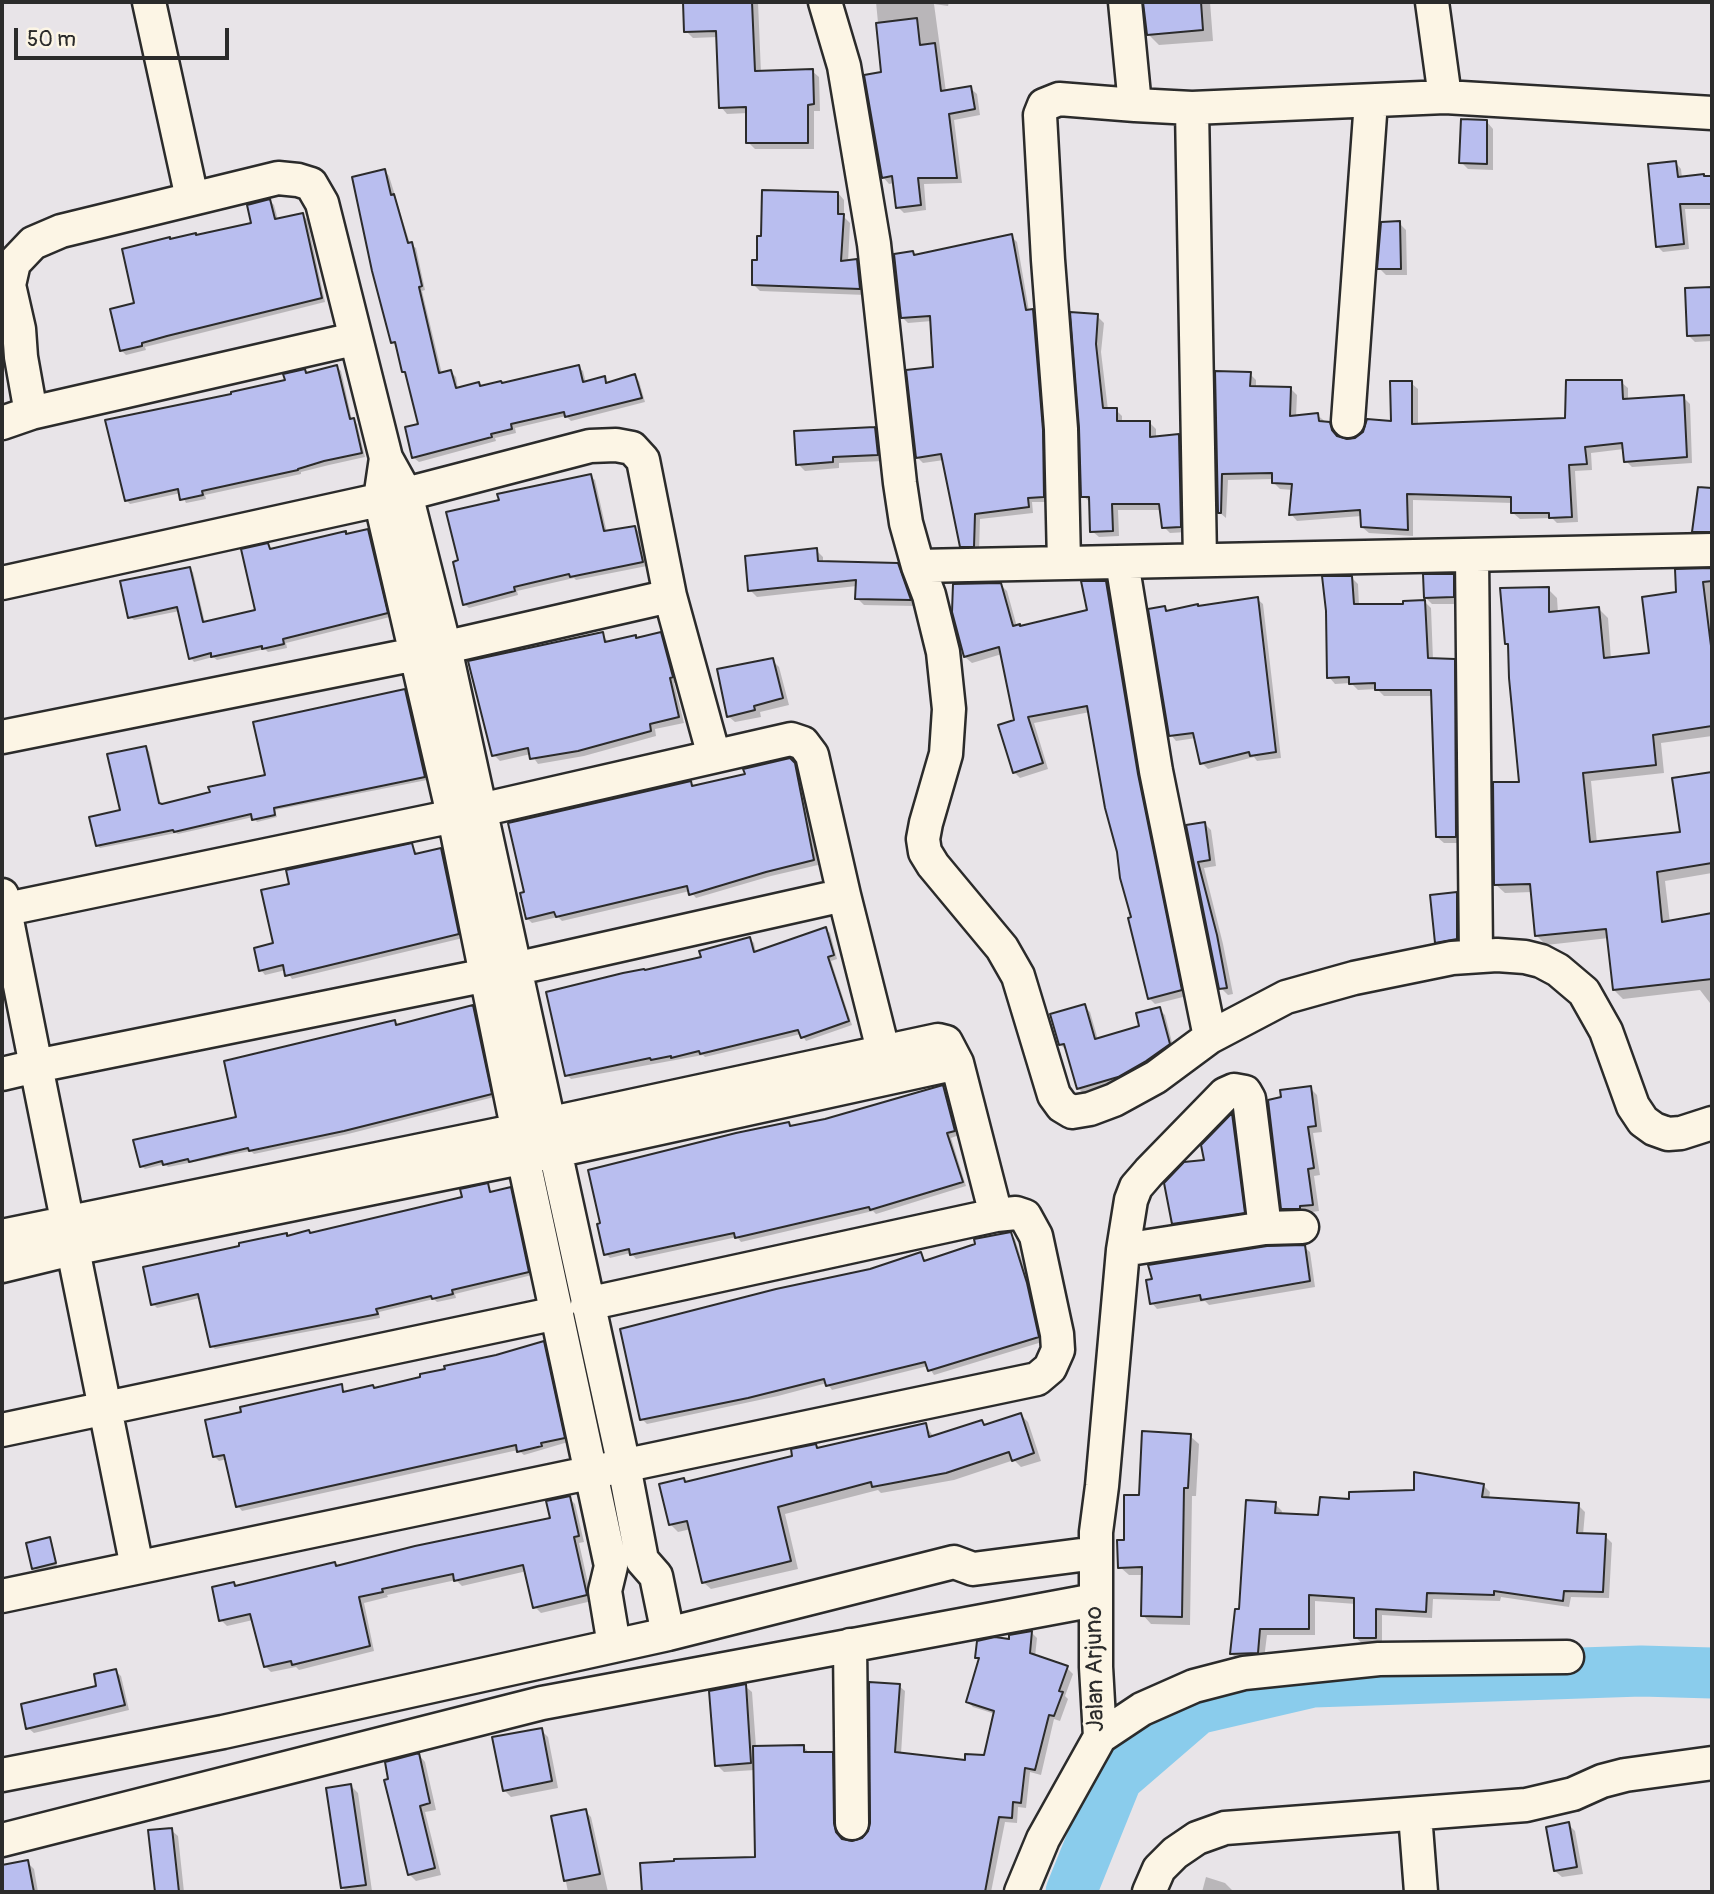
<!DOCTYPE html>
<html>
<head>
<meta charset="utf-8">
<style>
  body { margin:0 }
  #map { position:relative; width:1714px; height:1894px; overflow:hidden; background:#e8e4e8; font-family:Pangolin,sans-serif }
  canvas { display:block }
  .frame { position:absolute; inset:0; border:4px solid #2b2b2b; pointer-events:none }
  .scale { position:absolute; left:14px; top:28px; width:215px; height:32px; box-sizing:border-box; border:4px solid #2b2b2b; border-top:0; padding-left:9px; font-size:21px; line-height:24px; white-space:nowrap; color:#2b2b2b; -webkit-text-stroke:5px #fcf5e5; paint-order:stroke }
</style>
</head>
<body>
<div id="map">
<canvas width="1714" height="1894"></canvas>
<div class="frame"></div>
<div class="scale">50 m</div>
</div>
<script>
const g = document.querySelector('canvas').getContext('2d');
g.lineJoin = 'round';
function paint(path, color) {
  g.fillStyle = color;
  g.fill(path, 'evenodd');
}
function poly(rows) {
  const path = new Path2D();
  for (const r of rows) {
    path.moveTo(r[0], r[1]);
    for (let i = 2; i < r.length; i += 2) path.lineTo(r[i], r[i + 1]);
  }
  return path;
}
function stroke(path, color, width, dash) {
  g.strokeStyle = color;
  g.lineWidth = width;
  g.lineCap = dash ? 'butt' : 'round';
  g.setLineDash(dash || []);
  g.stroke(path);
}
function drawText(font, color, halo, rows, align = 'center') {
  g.font = font + ' Pangolin,sans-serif';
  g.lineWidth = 6;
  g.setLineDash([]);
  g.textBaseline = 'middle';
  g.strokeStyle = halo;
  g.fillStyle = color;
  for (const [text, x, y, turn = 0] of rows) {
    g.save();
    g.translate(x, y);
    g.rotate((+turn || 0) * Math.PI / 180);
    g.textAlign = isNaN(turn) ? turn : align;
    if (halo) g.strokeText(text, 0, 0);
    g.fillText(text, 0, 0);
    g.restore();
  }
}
paint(poly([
  [684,2,758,2,761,73,812,71,819,77,820,111,814,111,814,149,755,149,748,142,748,113,727,114,721,107,718,37,693,38,686,31],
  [876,2,949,2,948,6,934,4,946,92,970,88,977,94,980,115,954,120,962,183,924,184,926,210,904,213,898,207,895,183,889,184,883,177,883,74],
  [1144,2,1210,2,1213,41,1159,45,1148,34],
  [1487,122,1493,129,1493,170,1468,169,1461,162],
  [1676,163,1681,169,1682,178,1712,177,1712,209,1685,209,1689,249,1663,252,1657,246],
  [385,171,389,176,410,244,416,248,425,290,422,291,442,374,451,372,456,377,458,389,479,384,482,387,503,384,578,367,583,371,586,383,604,378,609,384,634,376,639,381,645,402,571,421,566,416,515,428,516,433,495,438,496,441,419,462,414,458,407,428,420,425,408,376,403,371,398,347,392,342],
  [838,193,844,200,844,217,850,223,848,262,857,261,863,267,866,295,760,291,753,284,759,261],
  [270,201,274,205,278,220,302,215,307,219,325,302,145,347,146,350,126,355,122,351,137,304,253,225],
  [1399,223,1406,230,1407,275,1386,275,1379,268],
  [1011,236,1017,242,1029,311,1033,311,1038,316,1048,437,1049,502,1032,502,1033,513,980,519,979,551,967,552,962,546,944,460,923,463,917,457,935,368,932,321,908,323,902,317,912,253,916,256],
  [1712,289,1712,341,1695,342,1688,335,1687,290],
  [1097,316,1104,323,1101,352,1108,410,1116,410,1122,416,1122,422,1149,422,1156,429,1156,438,1179,436,1185,442,1187,532,1170,533,1164,527,1162,510,1118,510,1119,536,1099,537,1092,531,1091,503,1083,496],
  [337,367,341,371,352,420,357,424,365,457,329,465,301,472,301,474,205,495,206,499,186,503,181,493,130,504,126,500,233,396,287,381,305,371,307,374],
  [1217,373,1250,374,1256,380,1256,388,1290,388,1297,395,1296,417,1317,415,1336,430,1337,438,1347,441,1356,439,1392,423,1411,383,1418,389,1418,426,1567,420,1621,382,1628,388,1628,400,1683,397,1690,404,1692,463,1632,467,1626,461,1624,449,1591,453,1592,470,1575,471,1578,522,1557,523,1552,518,1520,519,1513,513,1513,503,1413,500,1413,536,1369,533,1362,527,1362,516,1297,521,1291,514,1293,490,1280,489,1274,483,1274,479,1228,480,1226,518,1219,512],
  [875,429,882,436,884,461,839,463,839,468,805,471,798,464],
  [590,476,595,480,607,533,635,528,639,532,647,566,576,580,574,578,517,591,518,595,469,608,464,604,460,562],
  [1699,491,1712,493,1712,540,1703,540,1694,531],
  [368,531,371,535,390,617,286,643,287,648,268,652,265,649,217,660,213,657,194,662,191,658,180,611,134,620,130,617,189,568,193,572,205,623,257,612,268,545,271,549],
  [816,550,823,557,823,563,897,565,904,572,916,606,864,605,857,598,857,586,757,597,750,590],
  [1712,570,1712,736,1661,743,1664,773,1591,781,1597,843,1682,834,1711,784,1712,873,1665,881,1670,923,1712,915,1712,1002,1710,1003,1700,990,1623,999,1614,990,1609,938,1546,945,1537,936,1532,892,1505,893,1495,884,1521,783,1548,589,1557,598,1558,613,1599,609,1608,618,1611,659,1651,654,1678,593,1677,571],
  [1453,575,1460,582,1460,604,1432,604,1426,598],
  [1351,577,1358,584,1359,606,1405,606,1424,601,1431,608,1433,660,1454,661,1460,667,1462,843,1444,843,1437,837,1433,696,1384,696,1377,689,1358,690,1351,683,1335,684,1329,677],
  [1106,582,1112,589,1187,996,1155,1004,1149,998,1090,712,1034,723,1048,769,1020,778,1014,772,1016,721,1002,654,972,663,965,657,1000,584,1007,591,1017,627,1021,628,1089,611],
  [1257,599,1263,604,1281,758,1257,761,1254,757,1208,769,1202,763,1196,738,1176,741,1171,735,1165,608,1170,612],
  [602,634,609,643,660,634,666,640,678,683,674,683,684,723,655,729,656,736,584,756,538,764,531,754,500,761,494,755],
  [772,660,779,667,789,705,760,712,761,717,735,722,728,716],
  [405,691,407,694,427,780,275,810,277,817,257,822,253,817,178,834,176,833,100,848,97,845,122,811,146,748,149,751,161,806,267,776],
  [791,761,799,770,818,865,771,876,696,898,690,891,562,921,558,917,532,923,527,918,690,783,694,787,747,775],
  [1204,823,1211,830,1216,866,1204,868,1223,944,1233,994,1228,995,1221,988,1188,826],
  [412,845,418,855,440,850,445,855,463,938,292,979,286,970,265,975,261,970,275,944,291,885],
  [1456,894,1463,901,1464,946,1443,949,1436,942],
  [825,929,830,933,837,959,831,961,852,1025,806,1041,801,1034,705,1057,703,1055,571,1079,567,1075,703,959,750,939,754,943,756,953],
  [1084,1006,1090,1012,1098,1040,1141,1027,1159,1009,1165,1015,1174,1050,1124,1082,1084,1094,1078,1088,1066,1050,1060,1044],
  [473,1007,476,1010,494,1097,348,1134,254,1154,251,1151,168,1167,165,1164,145,1169,141,1166,238,1118,394,1022,398,1026],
  [943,1087,947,1091,959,1135,951,1138,966,1186,876,1214,873,1211,741,1242,737,1237,636,1259,631,1253,610,1258,606,1254,788,1124,792,1128,825,1121],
  [1310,1088,1317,1095,1322,1132,1313,1133,1320,1175,1314,1176,1319,1211,1290,1215,1283,1208],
  [1232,1115,1235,1118,1247,1216,1177,1227,1173,1223],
  [487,1185,492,1193,510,1189,514,1193,532,1275,455,1294,456,1298,437,1302,434,1299,379,1312,380,1318,215,1349,212,1346,200,1298,157,1308,153,1304,286,1235,289,1237,311,1234,464,1198],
  [1010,1234,1015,1239,1031,1289,1042,1342,934,1375,928,1366,832,1390,827,1383,778,1396,647,1424,642,1419,871,1271,921,1254,926,1262],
  [1304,1247,1310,1252,1315,1287,1209,1305,1205,1301,1157,1309,1152,1303],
  [543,1343,548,1347,568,1442,524,1455,518,1450,242,1511,238,1506,227,1459,219,1461,215,1457,341,1386,346,1393,422,1378],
  [1021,1415,1028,1422,1041,1461,1021,1467,1014,1460,954,1480,881,1493,878,1490,785,1514,798,1569,711,1589,703,1582,691,1529,678,1532,670,1524,683,1480,687,1483,795,1457,815,1446,818,1449,925,1425,934,1437,981,1422,986,1426],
  [1190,1436,1199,1444,1196,1496,1192,1496,1190,1625,1151,1624,1143,1615,1144,1575,1129,1575,1120,1567,1125,1541],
  [1483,1485,1490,1492,1489,1499,1578,1505,1585,1512,1583,1535,1605,1536,1612,1543,1609,1598,1571,1597,1569,1607,1501,1597,1500,1601,1433,1599,1432,1618,1382,1615,1382,1644,1363,1644,1356,1638,1356,1604,1315,1601,1315,1635,1267,1635,1264,1659,1238,1660,1232,1654,1241,1611,1275,1504,1282,1511,1281,1515,1320,1516,1351,1500],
  [569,1498,575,1504,584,1542,579,1543,592,1601,541,1613,535,1607,527,1571,462,1586,456,1580,387,1595,388,1597,364,1603,374,1651,299,1670,296,1667,271,1672,265,1666,253,1620,227,1626,221,1620,234,1584,237,1587,335,1564,339,1568,552,1519],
  [49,1539,52,1542,57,1566,37,1571,34,1568],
  [1031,1632,1037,1638,1035,1657,1067,1668,1073,1674,1065,1696,1068,1699,1060,1721,1054,1719,1041,1775,1030,1772,1026,1808,1018,1807,1017,1823,1005,1822,991,1892,644,1892,642,1865,757,1859,755,1770,724,1772,717,1765,745,1686,752,1692,756,1747,804,1747,810,1754,832,1754,838,1760,839,1830,841,1839,852,1843,863,1840,870,1832,899,1686,905,1691,901,1754,966,1762,985,1757,995,1714,973,1707,968,1702,980,1660,977,1657],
  [115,1671,121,1676,129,1710,34,1733,28,1728,98,1688],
  [541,1730,548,1737,558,1788,511,1797,504,1790],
  [419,1755,425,1762,436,1810,425,1812,441,1875,416,1881,409,1874],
  [351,1786,358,1793,372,1891,347,1892,342,1887],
  [585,1811,591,1817,608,1892,568,1892,553,1817],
  [1568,1824,1575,1831,1583,1874,1562,1877,1555,1871],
  [171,1830,178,1836,184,1892,157,1892,150,1832],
  [27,1862,34,1869,38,1892,2,1892,2,1868],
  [1206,1877,1225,1883,1232,1890,1231,1892,1202,1892]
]), '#0003');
stroke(poly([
  [1071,1892,1117,1778,1197,1709,1313,1682,1641,1671,1712,1673]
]), '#8accec', 51);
const building = poly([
  [683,2,752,2,755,71,813,69,814,104,808,105,808,143,746,143,746,107,719,108,716,31,684,32,683,2],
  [1143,2,1201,2,1203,30,1147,35,1143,2],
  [917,18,920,45,935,43,941,91,971,86,975,109,949,114,957,178,918,178,921,205,896,208,892,176,882,178,864,75,881,72,876,23,917,18],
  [1461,119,1487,120,1487,164,1459,163,1461,119],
  [1676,161,1678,177,1704,174,1704,176,1712,176,1712,204,1680,204,1684,244,1656,247,1648,164,1676,161],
  [385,169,391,195,394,194,408,243,412,242,422,286,419,287,439,373,451,370,456,388,479,382,480,386,501,381,502,383,579,365,583,382,605,376,606,383,635,374,642,398,565,417,564,412,511,424,512,429,491,434,492,437,412,458,405,427,418,424,405,372,402,372,395,342,391,343,372,271,352,177,385,169],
  [762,190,838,192,838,214,844,214,841,261,857,259,860,289,752,285,752,260,757,260,757,236,761,236,762,190],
  [270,199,275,219,303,213,322,298,167,336,142,343,142,346,120,351,110,309,134,303,122,249,170,237,170,239,196,233,196,235,251,223,247,205,270,199],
  [1400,221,1401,269,1377,269,1381,222,1400,221],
  [1012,234,1026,310,1033,309,1043,430,1044,497,1028,498,1029,507,975,514,974,547,960,547,941,454,916,458,906,370,933,367,930,316,901,318,894,254,913,251,914,255,1012,234],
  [1712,287,1712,335,1687,336,1685,288,1712,287],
  [1070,312,1098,314,1096,344,1103,408,1117,408,1117,421,1150,421,1150,437,1179,434,1181,527,1162,528,1159,504,1112,504,1113,531,1090,532,1089,497,1081,497,1079,428,1070,312],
  [337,365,350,419,354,418,362,453,324,461,298,469,298,470,202,491,203,495,180,500,178,489,125,501,105,420,231,394,231,392,285,380,283,374,305,369,306,373,337,365],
  [1215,371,1251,372,1250,386,1291,387,1290,416,1318,413,1319,421,1330,422,1332,430,1337,436,1347,439,1355,438,1363,432,1367,419,1391,421,1390,381,1412,381,1412,424,1565,418,1566,380,1622,380,1623,399,1684,395,1687,457,1624,462,1622,443,1585,447,1587,464,1569,465,1572,517,1549,518,1549,513,1511,513,1511,497,1407,494,1408,530,1361,527,1360,510,1289,515,1292,484,1272,483,1272,473,1222,474,1221,513,1218,513,1215,371],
  [875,427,878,455,833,457,833,462,796,465,794,431,875,427],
  [591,474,604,531,635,526,643,562,570,577,569,574,514,587,515,591,463,605,453,562,458,560,446,512,499,500,497,494,591,474],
  [1698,487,1712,488,1712,532,1692,532,1698,487],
  [368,529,388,613,283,639,284,644,262,649,262,646,211,657,211,653,189,659,177,607,128,618,120,581,190,567,203,622,255,610,241,549,268,543,270,549,346,531,346,534,368,529],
  [817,548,818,561,898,563,911,600,855,599,856,580,748,591,745,556,817,548],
  [1712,568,1712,581,1703,582,1712,654,1712,726,1653,735,1656,765,1583,773,1590,842,1680,832,1672,778,1712,772,1712,863,1657,872,1662,922,1712,913,1712,979,1613,990,1606,929,1535,936,1530,884,1494,885,1493,782,1519,782,1509,678,1508,644,1505,644,1500,588,1549,587,1549,612,1599,607,1604,658,1649,653,1642,597,1676,592,1675,569,1712,568],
  [1423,574,1454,574,1454,597,1424,598,1423,574],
  [1322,576,1352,576,1354,604,1403,604,1403,601,1425,600,1428,658,1455,659,1456,837,1436,837,1431,690,1375,690,1375,683,1349,684,1349,677,1327,678,1326,611,1322,576],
  [1081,581,1106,581,1138,774,1182,990,1148,999,1128,918,1131,917,1120,878,1117,852,1105,808,1087,706,1028,717,1043,763,1013,773,998,725,1014,720,999,647,964,657,952,612,953,584,1001,583,1013,626,1020,624,1020,626,1087,610,1081,581],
  [1258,597,1276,752,1250,756,1249,752,1200,764,1193,733,1169,736,1148,609,1165,606,1166,611,1198,604,1198,606,1258,597],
  [603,632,605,642,636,635,636,638,661,632,673,677,670,678,679,717,650,724,651,731,578,751,530,759,528,748,492,756,468,661,603,632],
  [773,658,783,698,754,706,755,710,727,717,717,669,773,658],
  [405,689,425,777,274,808,275,815,252,820,251,814,174,832,173,830,96,846,89,817,120,810,107,754,146,746,159,803,162,804,210,792,208,787,265,775,253,722,405,689],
  [790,758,795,763,814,860,766,872,689,895,687,886,556,917,554,912,526,919,520,893,524,892,508,823,691,781,692,786,745,774,743,769,790,758],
  [1205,822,1210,860,1198,862,1217,935,1227,988,1219,989,1186,825,1205,822],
  [412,843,415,854,441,848,459,934,285,976,283,965,259,971,254,948,273,943,261,890,289,884,286,870,412,843],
  [1457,892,1457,939,1435,943,1430,895,1457,892],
  [826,927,834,955,828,957,849,1021,801,1038,798,1030,700,1054,699,1051,671,1058,671,1056,651,1060,650,1058,565,1076,546,992,623,973,644,969,645,970,701,957,699,951,750,937,754,952,826,927],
  [1085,1004,1095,1039,1139,1026,1136,1013,1160,1007,1170,1044,1146,1061,1118,1077,1077,1089,1064,1044,1059,1045,1050,1014,1085,1004],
  [473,1005,492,1094,344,1131,249,1151,248,1148,189,1162,188,1159,163,1165,162,1161,140,1167,133,1140,236,1117,224,1061,395,1020,396,1025,473,1005],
  [943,1085,955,1131,947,1133,963,1182,870,1210,869,1207,735,1238,734,1233,630,1255,629,1249,604,1255,597,1224,600,1223,588,1170,736,1133,789,1122,790,1126,825,1119,943,1085],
  [1311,1086,1316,1126,1308,1127,1314,1168,1308,1169,1313,1205,1300,1206,1300,1209,1281,1209,1268,1100,1281,1097,1280,1090,1311,1086],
  [1232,1113,1245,1213,1172,1224,1164,1183,1184,1162,1204,1160,1201,1145,1232,1113],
  [488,1183,490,1192,511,1187,529,1272,452,1290,453,1294,432,1299,431,1296,376,1309,378,1314,210,1347,198,1294,151,1305,143,1267,239,1246,239,1243,287,1233,287,1236,309,1230,310,1233,416,1208,462,1197,460,1189,488,1183],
  [1011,1232,1027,1283,1039,1337,928,1371,925,1362,826,1386,824,1379,748,1398,640,1420,620,1329,776,1289,870,1269,921,1252,924,1261,975,1244,974,1239,1011,1232],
  [1305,1245,1310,1281,1201,1300,1200,1295,1150,1304,1146,1280,1152,1279,1148,1265,1267,1246,1305,1245],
  [544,1341,565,1438,541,1443,542,1446,517,1452,516,1445,236,1507,224,1455,213,1457,205,1420,241,1412,240,1407,342,1384,343,1392,373,1385,374,1388,420,1377,420,1374,445,1369,444,1366,496,1355,544,1341],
  [1021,1413,1034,1453,1012,1461,1009,1452,946,1473,872,1487,871,1482,778,1507,791,1561,702,1583,687,1521,669,1525,659,1484,684,1478,685,1482,792,1456,791,1449,816,1444,817,1448,926,1423,929,1437,982,1420,984,1425,1021,1413],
  [1142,1431,1191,1434,1188,1488,1184,1488,1182,1617,1141,1616,1142,1567,1118,1568,1117,1540,1124,1540,1124,1495,1139,1495,1142,1431],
  [1414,1472,1484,1484,1482,1497,1579,1503,1577,1533,1606,1534,1603,1592,1564,1591,1563,1601,1494,1591,1494,1595,1427,1593,1426,1612,1376,1609,1376,1638,1354,1638,1354,1598,1309,1595,1309,1629,1260,1629,1258,1653,1230,1654,1235,1609,1239,1609,1246,1500,1276,1502,1275,1513,1318,1515,1320,1497,1349,1499,1349,1492,1414,1490,1414,1472],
  [570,1496,579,1536,574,1537,587,1595,533,1608,523,1565,454,1581,453,1574,382,1589,383,1592,359,1597,370,1646,292,1665,291,1661,264,1667,250,1614,219,1621,212,1587,234,1582,235,1586,335,1562,336,1566,415,1546,550,1518,546,1501,570,1496],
  [50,1537,56,1563,32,1569,26,1543,50,1537],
  [1032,1631,1030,1653,1068,1666,1059,1691,1063,1692,1054,1716,1049,1715,1035,1770,1025,1768,1021,1803,1013,1802,1012,1818,999,1817,985,1892,642,1892,640,1863,674,1861,674,1859,755,1857,753,1746,804,1745,804,1752,833,1752,834,1823,836,1832,842,1839,852,1841,862,1838,868,1831,870,1823,869,1682,900,1684,895,1752,965,1760,965,1754,984,1755,994,1711,966,1702,979,1658,975,1658,977,1641,995,1637,1009,1639,1009,1635,1032,1631],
  [116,1669,125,1705,26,1729,21,1704,96,1686,94,1674,116,1669],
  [746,1684,751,1763,715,1766,709,1691,746,1684],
  [542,1728,552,1781,503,1791,492,1737,542,1728],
  [419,1753,430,1803,420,1806,435,1868,408,1875,384,1780,388,1779,385,1762,419,1753],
  [351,1784,366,1885,341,1888,326,1788,351,1784],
  [586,1809,600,1874,564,1881,551,1816,586,1809],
  [1569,1822,1577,1867,1554,1871,1546,1827,1569,1822],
  [172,1828,179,1892,155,1892,148,1830,172,1828],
  [28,1860,34,1892,2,1892,2,1865,28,1860]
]);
paint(building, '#b9beef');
stroke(building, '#2b2b2b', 2);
const minor = poly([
  [149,2,192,198],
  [825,2,844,66,874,244,900,483,906,523,918,566,1712,550],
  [1125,2,1135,105,1192,108,1445,97,1712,113],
  [1432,2,1445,97],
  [1192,108,1200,560],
  [31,413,21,357,19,329,9,285,14,263,33,243,61,231,278,178,298,180,311,184,322,203,386,458,406,494,445,648,624,1466,642,1560,656,1576,668,1634],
  [1348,421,1371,101],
  [2,423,31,413,354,339],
  [386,458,380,499,457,832,523,1157,611,1566,605,1591,614,1645],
  [1472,556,1476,955],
  [1122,562,1156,771,1210,1037],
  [1064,563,1061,429,1048,260,1040,115,1044,105,1059,99,1135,105],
  [918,566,929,595,943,652,949,709,946,754,926,823,923,839,925,852,933,865,1002,948,1018,976,1054,1095,1062,1106,1072,1112,1090,1109,1114,1100,1156,1077,1210,1037,1286,997,1354,978,1452,958,1497,955,1525,957,1541,961,1558,970,1584,992,1606,1031,1633,1106,1643,1121,1654,1129,1668,1134,1681,1133,1712,1123],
  [2,583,406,494,590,446,616,445,632,448,643,460,670,596,714,756],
  [2,737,416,654,670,596],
  [2,895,36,1066,2,1074],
  [2,910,454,816,791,739,803,743,812,755,844,895,883,1050],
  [514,969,844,895],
  [2,1236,519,1130,938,1040,946,1042,957,1063,996,1215,1016,1213,1025,1216,1036,1236,1057,1334,1058,1350,1050,1368,1037,1379,2,1596],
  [1123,1250,1265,1228,1302,1227],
  [2,1266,72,1249,555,1151,957,1063],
  [587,1304,996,1215],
  [2,1430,557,1313],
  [137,1567,36,1066,487,975],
  [850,1645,852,1823],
  [1100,1737,1142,1709,1194,1686,1244,1673,1379,1659,1567,1657],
  [2,1775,223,1732,668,1634,954,1562,973,1569,1096,1553],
  [1415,1814,1421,1892],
  [2,1840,542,1703,1095,1600],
  [1021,1892,1043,1839,1100,1737,1096,1667,1096,1532,1102,1486,1123,1250,1131,1200,1136,1187,1149,1172,1225,1094,1234,1090,1245,1092,1249,1099,1265,1228],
  [1149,1892,1159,1869,1175,1853,1197,1838,1225,1828,1526,1805,1573,1794,1602,1781,1625,1775,1712,1763]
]);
stroke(minor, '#2b2b2b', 37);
stroke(minor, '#fcf5e5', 32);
drawText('24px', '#2b2b2b', '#fcf5e5', [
  ["Jalan Arjuno",1096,1669,-91]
]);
</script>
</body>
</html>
